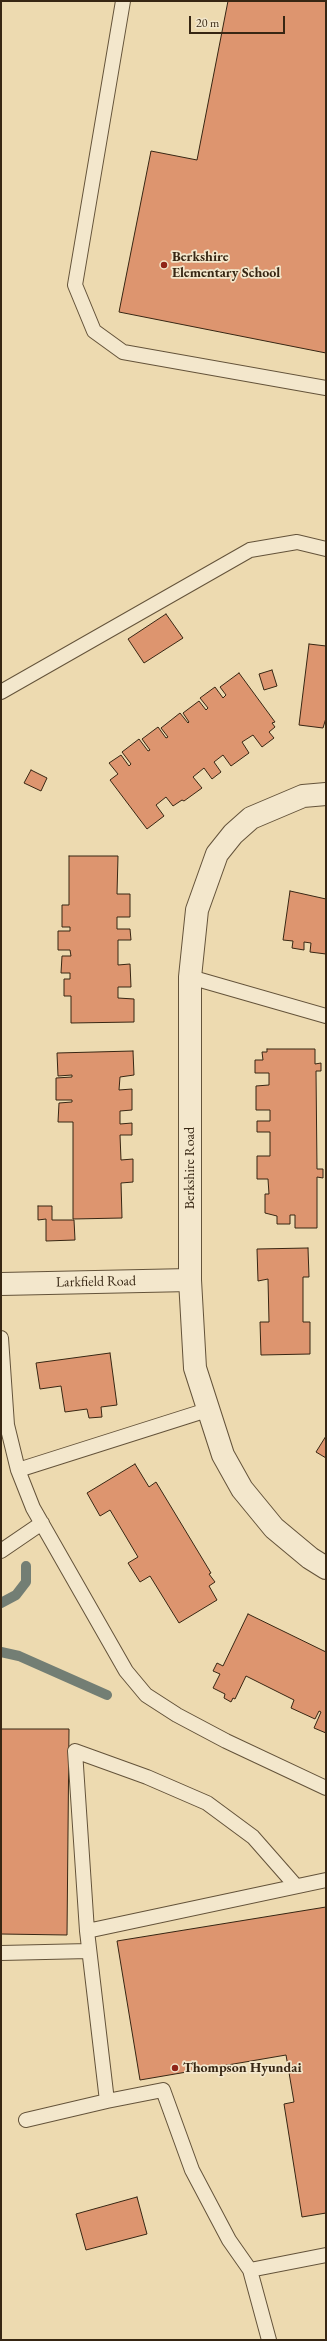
<!DOCTYPE html>
<html>
<head>
<meta charset="utf-8">
<style>
  body { margin:0 }
  #map { position:relative; width:327px; height:2341px; overflow:hidden; background:#eddab0; font-family:"EB Garamond",serif }
  canvas { display:block }
  .frame { position:absolute; inset:0; border:2px solid #372613; pointer-events:none }
  .scale { position:absolute; left:189px; top:16px; width:96px; height:18px; box-sizing:border-box; border:2px solid #372613; border-top:0; padding-left:5px; font-size:12px; line-height:14px; white-space:nowrap; color:#372613; -webkit-text-stroke:3px #f3e7cc; paint-order:stroke }
</style>
</head>
<body>
<div id="map">
<canvas width="327" height="2341"></canvas>
<div class="frame"></div>
<div class="scale">20 m</div>
</div>
<script>
const g = document.querySelector('canvas').getContext('2d');
g.lineJoin = 'round';
function poly(rows) {
  const path = new Path2D();
  for (const r of rows) {
    path.moveTo(r[0], r[1]);
    for (let i = 2; i < r.length; i += 2) path.lineTo(r[i], r[i + 1]);
  }
  return path;
}
function stroke(path, color, width, dash) {
  g.strokeStyle = color;
  g.lineWidth = width;
  g.lineCap = dash ? 'butt' : 'round';
  g.setLineDash(dash || []);
  g.stroke(path);
}
function paint(path, color) {
  g.fillStyle = color;
  g.fill(path, 'evenodd');
}
function drawText(font, color, halo, rows, align = 'center') {
  g.font = font + ' "EB Garamond",serif';
  g.lineWidth = 3.5;
  g.setLineDash([]);
  g.textBaseline = 'middle';
  g.strokeStyle = halo;
  g.fillStyle = color;
  for (const [text, x, y, turn = 0] of rows) {
    g.save();
    g.translate(x, y);
    g.rotate((+turn || 0) * Math.PI / 180);
    g.textAlign = isNaN(turn) ? turn : align;
    if (halo) g.strokeText(text, 0, 0);
    g.fillText(text, 0, 0);
    g.restore();
  }
}
stroke(poly([
  [1,1603,16,1595,26,1582,26,1566],
  [1,1652,19,1656,107,1695]
]), '#737e74', 10);
const building = poly([
  [228,1,326,1,326,353,119,312,151,151,197,160,228,1],
  [166,614,183,638,144,663,128,639,166,614],
  [309,644,326,646,326,718,323,728,299,725,309,644],
  [272,670,277,686,264,690,259,674,272,670],
  [239,673,275,722,272,723,275,727,269,732,274,738,262,747,253,735,242,742,249,753,231,766,223,755,214,762,221,772,212,779,204,768,193,777,202,788,184,801,182,800,173,806,166,797,156,805,164,816,147,829,110,780,118,774,109,763,121,755,129,766,131,764,122,752,139,739,148,751,150,750,142,739,158,727,166,738,168,737,161,728,180,713,188,723,189,722,183,713,199,701,206,710,208,708,200,698,215,687,223,698,226,695,220,687,239,673],
  [31,770,47,778,41,791,24,783,31,770],
  [69,856,118,856,117,894,130,894,130,917,117,917,117,929,130,929,131,940,118,940,118,965,130,964,131,987,118,987,118,998,134,999,134,1022,71,1023,71,996,64,996,64,979,70,979,70,973,61,973,62,956,71,956,70,950,58,950,58,931,70,931,70,927,62,927,62,905,69,905,69,856],
  [290,891,326,899,326,954,310,952,311,943,304,942,304,950,292,948,293,941,283,940,290,891],
  [267,1049,315,1049,315,1064,321,1063,321,1071,316,1071,317,1169,323,1169,323,1178,317,1177,317,1228,295,1228,295,1215,290,1215,290,1224,277,1224,277,1216,265,1213,265,1194,269,1194,268,1179,257,1179,257,1156,270,1156,270,1132,257,1132,257,1121,270,1121,270,1110,256,1110,256,1086,269,1085,269,1073,255,1073,255,1060,263,1060,262,1052,267,1052,267,1049],
  [133,1051,134,1075,120,1077,119,1090,132,1089,132,1110,120,1111,120,1124,132,1123,132,1135,120,1135,121,1160,133,1159,133,1182,121,1183,122,1218,73,1219,73,1122,58,1122,59,1103,72,1102,72,1100,56,1100,56,1078,72,1077,72,1075,58,1076,57,1053,133,1051],
  [38,1206,52,1206,52,1220,74,1220,75,1240,46,1241,46,1219,38,1220,38,1206],
  [308,1248,309,1277,303,1277,303,1322,310,1322,310,1354,261,1355,260,1322,269,1322,268,1279,258,1281,257,1249,308,1248],
  [110,1353,117,1405,101,1407,102,1417,89,1418,87,1409,65,1412,61,1386,40,1389,36,1363,110,1353],
  [326,1436,326,1458,316,1452,326,1436],
  [135,1464,149,1487,156,1482,211,1573,209,1574,215,1582,209,1586,217,1600,179,1623,150,1576,140,1582,128,1563,138,1557,110,1510,100,1516,87,1493,135,1464],
  [248,1614,326,1652,326,1733,314,1728,321,1712,319,1711,315,1719,291,1708,294,1700,246,1676,235,1699,233,1698,231,1702,224,1698,225,1694,213,1688,220,1674,213,1671,217,1663,223,1666,248,1614],
  [1,1729,69,1729,67,1935,1,1934,1,1729],
  [326,1907,326,2213,302,2217,284,2104,294,2102,286,2055,140,2080,117,1941,326,1907],
  [137,2197,147,2234,86,2250,76,2214,137,2197]
]);
paint(building, '#dd956f');
stroke(building, '#372613', 1);
const lane = poly([
  [123,1,75,285,94,331,123,352,326,388],
  [1,692,250,550,297,542,326,549],
  [190,977,326,1016],
  [1,1338,7,1425,18,1470,33,1508,126,1671,146,1695,177,1715,226,1741,326,1788],
  [18,1470,207,1410],
  [1,1551,42,1523],
  [87,1931,75,1751,147,1777,207,1803,253,1837,296,1886],
  [1,1953,89,1951],
  [26,2120,107,2101],
  [250,2270,326,2255],
  [269,2340,250,2270,229,2240,192,2170,163,2090,107,2101,87,1931,326,1880]
]);
const street = poly([
  [326,794,303,796,251,818,233,834,217,854,197,910,190,977,190,1280,195,1368,223,1455,242,1489,274,1528,310,1558,326,1568],
  [1,1284,190,1280]
]);
stroke(lane, '#64533a', 16);
stroke(street, '#64533a', 24);
stroke(lane, '#f3e7cc', 14);
stroke(street, '#f3e7cc', 22);
for (const [x, y, r, color] of [
  [164,265,4,"#8f2418"],
  [175,2068,4,"#8f2418"]
]) {
  const dot = new Path2D();
  dot.arc(x, y, r, 0, 2 * Math.PI);
  g.fillStyle = color;
  g.fill(dot);
  stroke(dot, '#f3e7cc', 1.5);
}
drawText('bold 14px', '#372613', '#f3e7cc', [
  ["Berkshire",172,257],
  ["Elementary School",172,273],
  ["Thompson Hyundai",183,2068]
], 'left');
drawText('14px', '#372613', '#f3e7cc', [
  ["Berkshire Road",190,1168,-90],
  ["Larkfield Road",96,1282,-1]
]);
</script>
</body>
</html>
